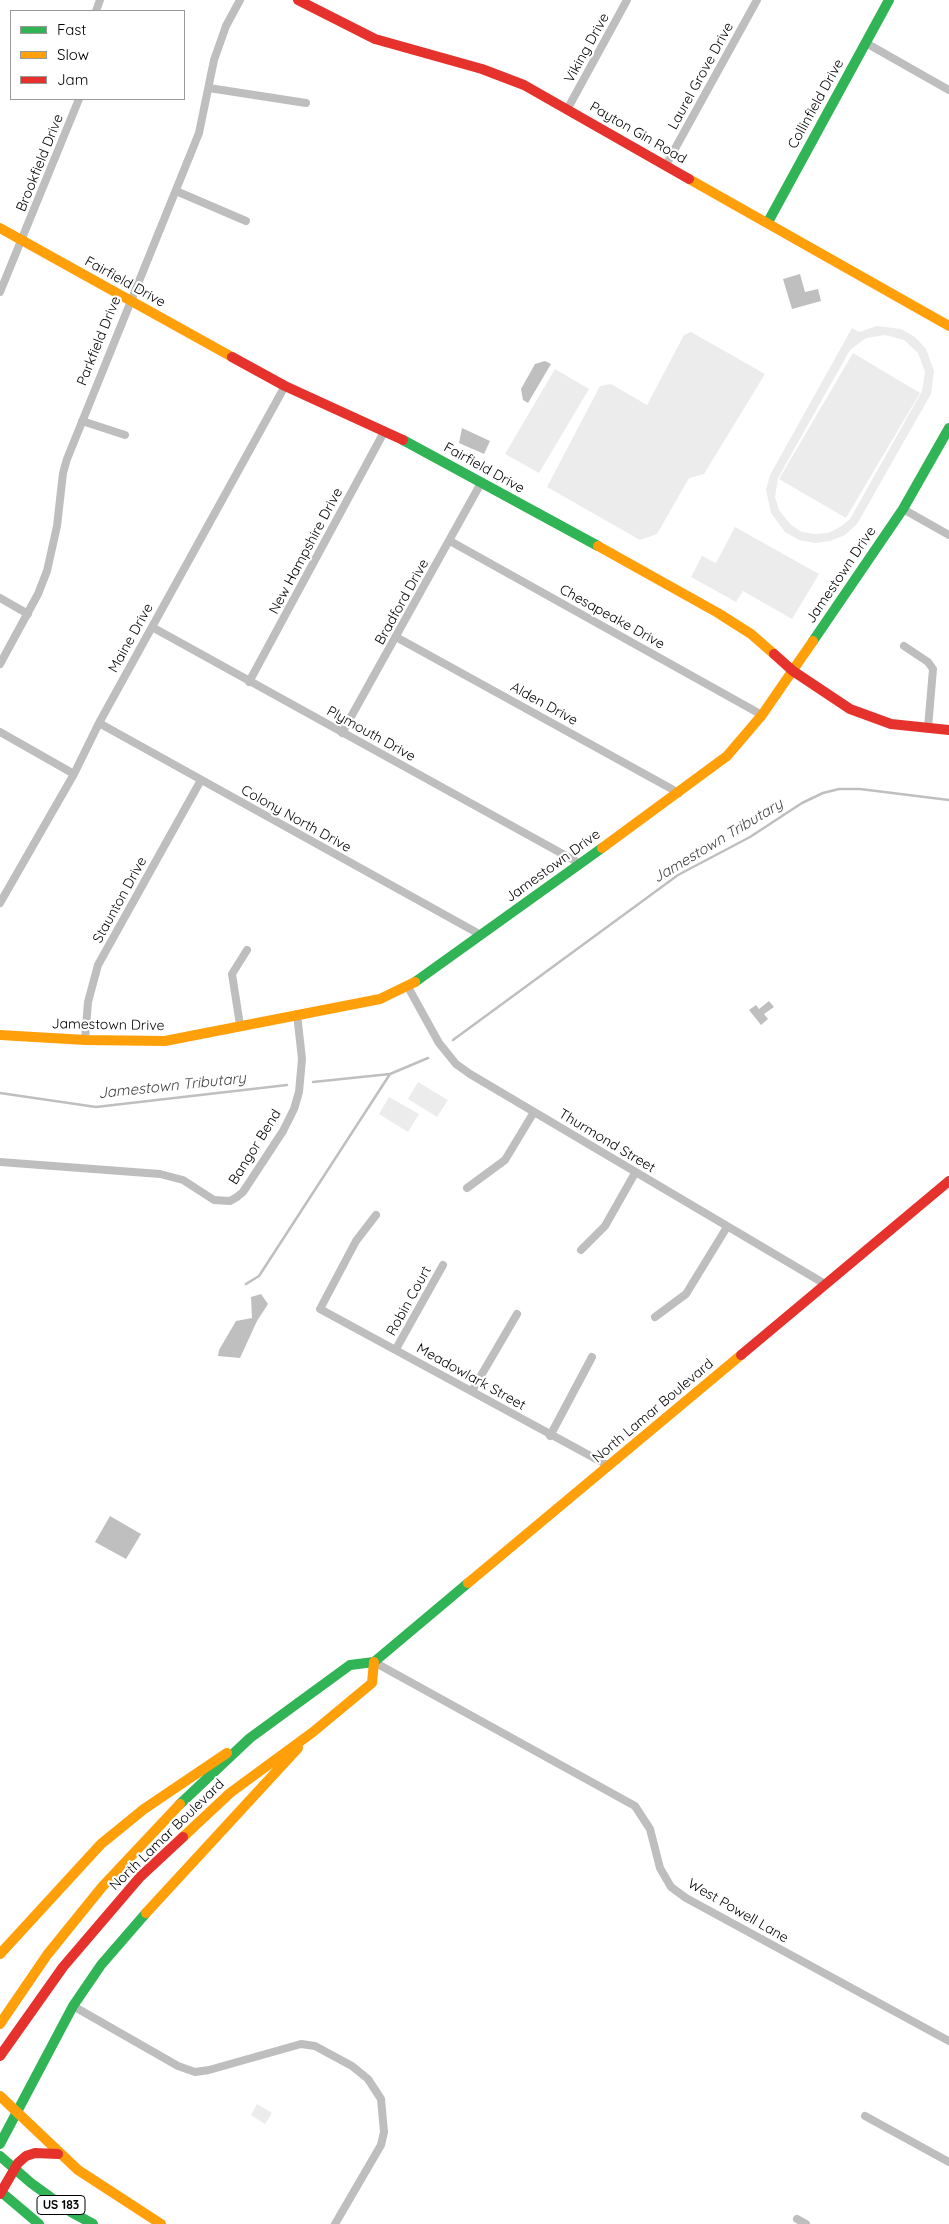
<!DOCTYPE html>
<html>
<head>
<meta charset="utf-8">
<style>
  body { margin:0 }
  #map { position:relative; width:949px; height:2224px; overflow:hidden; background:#fff; font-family:Quicksand,sans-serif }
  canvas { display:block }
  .legend { position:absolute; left:10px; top:10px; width:175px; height:90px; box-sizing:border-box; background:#fff; border:1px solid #999; margin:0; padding:6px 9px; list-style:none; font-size:15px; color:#000 }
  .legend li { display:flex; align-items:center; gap:10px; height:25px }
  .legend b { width:25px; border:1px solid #999 }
</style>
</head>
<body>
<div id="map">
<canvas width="949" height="2224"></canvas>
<ul class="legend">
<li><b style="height:6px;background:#30b455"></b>Fast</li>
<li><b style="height:6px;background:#ff9f0a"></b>Slow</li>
<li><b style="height:6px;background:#e5322d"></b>Jam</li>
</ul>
</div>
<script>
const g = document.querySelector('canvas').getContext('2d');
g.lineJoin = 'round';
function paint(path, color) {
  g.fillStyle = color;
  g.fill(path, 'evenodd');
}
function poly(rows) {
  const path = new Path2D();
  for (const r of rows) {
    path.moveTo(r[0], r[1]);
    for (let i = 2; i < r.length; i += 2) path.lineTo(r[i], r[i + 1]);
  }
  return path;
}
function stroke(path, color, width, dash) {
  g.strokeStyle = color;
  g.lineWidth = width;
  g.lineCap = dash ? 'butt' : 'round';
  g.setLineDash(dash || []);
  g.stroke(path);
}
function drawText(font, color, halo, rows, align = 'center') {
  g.font = font + ' Quicksand,sans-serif';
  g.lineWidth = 4.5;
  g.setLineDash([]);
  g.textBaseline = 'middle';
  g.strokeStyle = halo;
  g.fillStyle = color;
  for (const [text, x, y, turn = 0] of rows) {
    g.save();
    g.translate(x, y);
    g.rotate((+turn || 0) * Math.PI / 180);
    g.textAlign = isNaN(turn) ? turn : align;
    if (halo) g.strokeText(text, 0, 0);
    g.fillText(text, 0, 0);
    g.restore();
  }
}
paint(poly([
  [877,326,901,329,915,337,926,349,934,371,931,394,857,524,845,535,830,541,815,543,799,540,785,532,771,513,766,490,770,475,852,328,859,332],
  [885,335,904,340,918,353,925,372,922,391,850,519,840,527,828,533,815,534,802,532,791,525,779,510,775,497,778,478,850,350,866,338],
  [691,332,765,374,704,474,689,478,657,534,640,540,547,487,600,386,611,384,647,405,684,335],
  [853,353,920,393,846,518,779,479],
  [555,369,589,389,539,473,505,454],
  [735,527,819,574,792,619,743,591,736,602,691,577,702,556,716,563],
  [418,1082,448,1100,437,1117,408,1099],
  [389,1097,419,1114,408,1132,379,1114],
  [257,2104,272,2113,265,2124,251,2115]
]), '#ececec');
paint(poly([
  [800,274,805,292,818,289,821,301,792,309,783,279],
  [545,361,551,364,528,403,523,400,521,389,535,364],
  [462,428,490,441,484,454,459,443],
  [769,1001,774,1007,764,1014,768,1019,761,1025,749,1010,756,1005,759,1009],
  [261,1294,268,1304,257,1321,240,1358,218,1356,219,1350,236,1321,252,1318,251,1297],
  [110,1516,141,1534,126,1559,95,1542]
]), '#bfbfbf');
stroke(poly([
  [453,1040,678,875,750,837,802,803,823,793,839,789,860,789,949,800],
  [313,1082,390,1074,428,1058],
  [0,1093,96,1107,287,1085],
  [246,1284,259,1276,390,1074]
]), '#bfbfbf', 2.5);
stroke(poly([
  [96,11,100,0],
  [866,43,949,90],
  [209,88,306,103],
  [568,108,627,0],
  [666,165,757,0],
  [176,191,246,221],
  [0,292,79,99],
  [82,421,125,435],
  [903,509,949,535],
  [450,541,762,715],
  [0,598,28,614],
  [152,627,579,863],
  [396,637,679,793],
  [904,646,928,662,933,669,928,728],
  [0,664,38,594,47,571,57,526,63,473,67,459,199,133,214,60,226,26,240,0],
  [249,682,384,432],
  [99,723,481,935],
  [0,732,74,774],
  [342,733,481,483],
  [0,903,74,774,99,723,285,386],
  [408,987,439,1043,456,1064,470,1074,825,1284],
  [240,1025,232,974,247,950],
  [85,1040,88,1002,98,965,201,780],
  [0,1162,160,1174,183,1180,214,1200,230,1201,237,1197,243,1192,283,1131,294,1109,299,1092,302,1059,297,1014],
  [467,1188,505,1160,534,1112],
  [376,1215,356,1241,320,1309,609,1466],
  [581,1250,605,1226,635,1173],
  [655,1317,686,1294,727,1227],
  [396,1349,443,1265],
  [472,1391,517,1314],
  [550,1436,592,1357],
  [374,1662,635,1806,650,1829,660,1868,671,1887,686,1898,949,2041],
  [73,2006,178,2066,195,2072,209,2070,301,2044,315,2046,352,2066,368,2079,381,2099,384,2132,381,2145,335,2224],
  [865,2116,949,2162],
  [797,2219,806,2224]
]), '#bebebe', 8);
stroke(poly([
  [768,222,889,0],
  [403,440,598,546],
  [813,641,903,509,949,428],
  [415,982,602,848],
  [180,1804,250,1738,350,1665,374,1662,468,1583],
  [0,2144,73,2006,101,1965,146,1913],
  [0,2156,31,2183,71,2212,93,2224],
  [0,2191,39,2224]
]), '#30b455', 10);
stroke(poly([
  [689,179,949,326],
  [0,228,232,357],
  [598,546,718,613,751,634,774,654],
  [602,848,727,756,762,715,813,641],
  [0,1035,85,1040,165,1041,380,999,415,982],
  [468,1583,741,1355],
  [183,1837,230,1793,313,1732,372,1683,374,1662],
  [146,1913,298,1748],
  [0,1954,101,1844,144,1809,227,1753],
  [0,2024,47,1955,102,1887,180,1804],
  [0,2096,78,2170,161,2224]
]), '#ff9f0a', 10);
stroke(poly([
  [298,0,375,39,482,69,524,85,689,179],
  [232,357,285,386,403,440],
  [774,654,793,671,850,709,891,724,949,730],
  [741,1355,949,1181],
  [0,2056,63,1967,140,1877,183,1837],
  [0,2194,18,2163,26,2156,35,2153,58,2154]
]), '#e5322d', 10);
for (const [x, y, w] of [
  [61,2205,48]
]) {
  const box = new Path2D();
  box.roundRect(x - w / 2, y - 9.5, w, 19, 4);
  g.fillStyle = '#fff';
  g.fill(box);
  stroke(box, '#000', 1);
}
drawText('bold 12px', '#000', null, [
  ["US 183",61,2205]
]);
drawText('14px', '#000', '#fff', [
  ["Viking Drive",587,48,-61],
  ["Laurel Grove Drive",701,76,-61],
  ["Collinfield Drive",816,104,-61],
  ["Payton Gin Road",638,133,30],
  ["Brookfield Drive",40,163,-68],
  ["Fairfield Drive",125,282,29],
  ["Parkfield Drive",99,341,-68],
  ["Fairfield Drive",484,468,29],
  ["New Hampshire Drive",306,551,-62],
  ["Jamestown Drive",841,575,-56],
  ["Bradford Drive",402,602,-61],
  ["Chesapeake Drive",612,617,29],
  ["Maine Drive",131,638,-61],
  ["Alden Drive",544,704,29],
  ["Plymouth Drive",371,734,29],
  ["Colony North Drive",296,819,29],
  ["Jamestown Drive",553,866,-36],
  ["Staunton Drive",120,900,-61],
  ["Jamestown Drive",108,1025,1],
  ["Thurmond Street",607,1141,31],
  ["Bangor Bend",255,1147,-58],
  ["Robin Court",409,1301,-61],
  ["Meadowlark Street",471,1377,29],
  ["North Lamar Boulevard",653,1411,-40],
  ["North Lamar Boulevard",167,1835,-44],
  ["West Powell Lane",738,1911,30]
]);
drawText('italic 15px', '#444', '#fff', [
  ["Jamestown Tributary",718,841,-31],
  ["Jamestown Tributary",172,1086,-6]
]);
</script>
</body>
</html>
